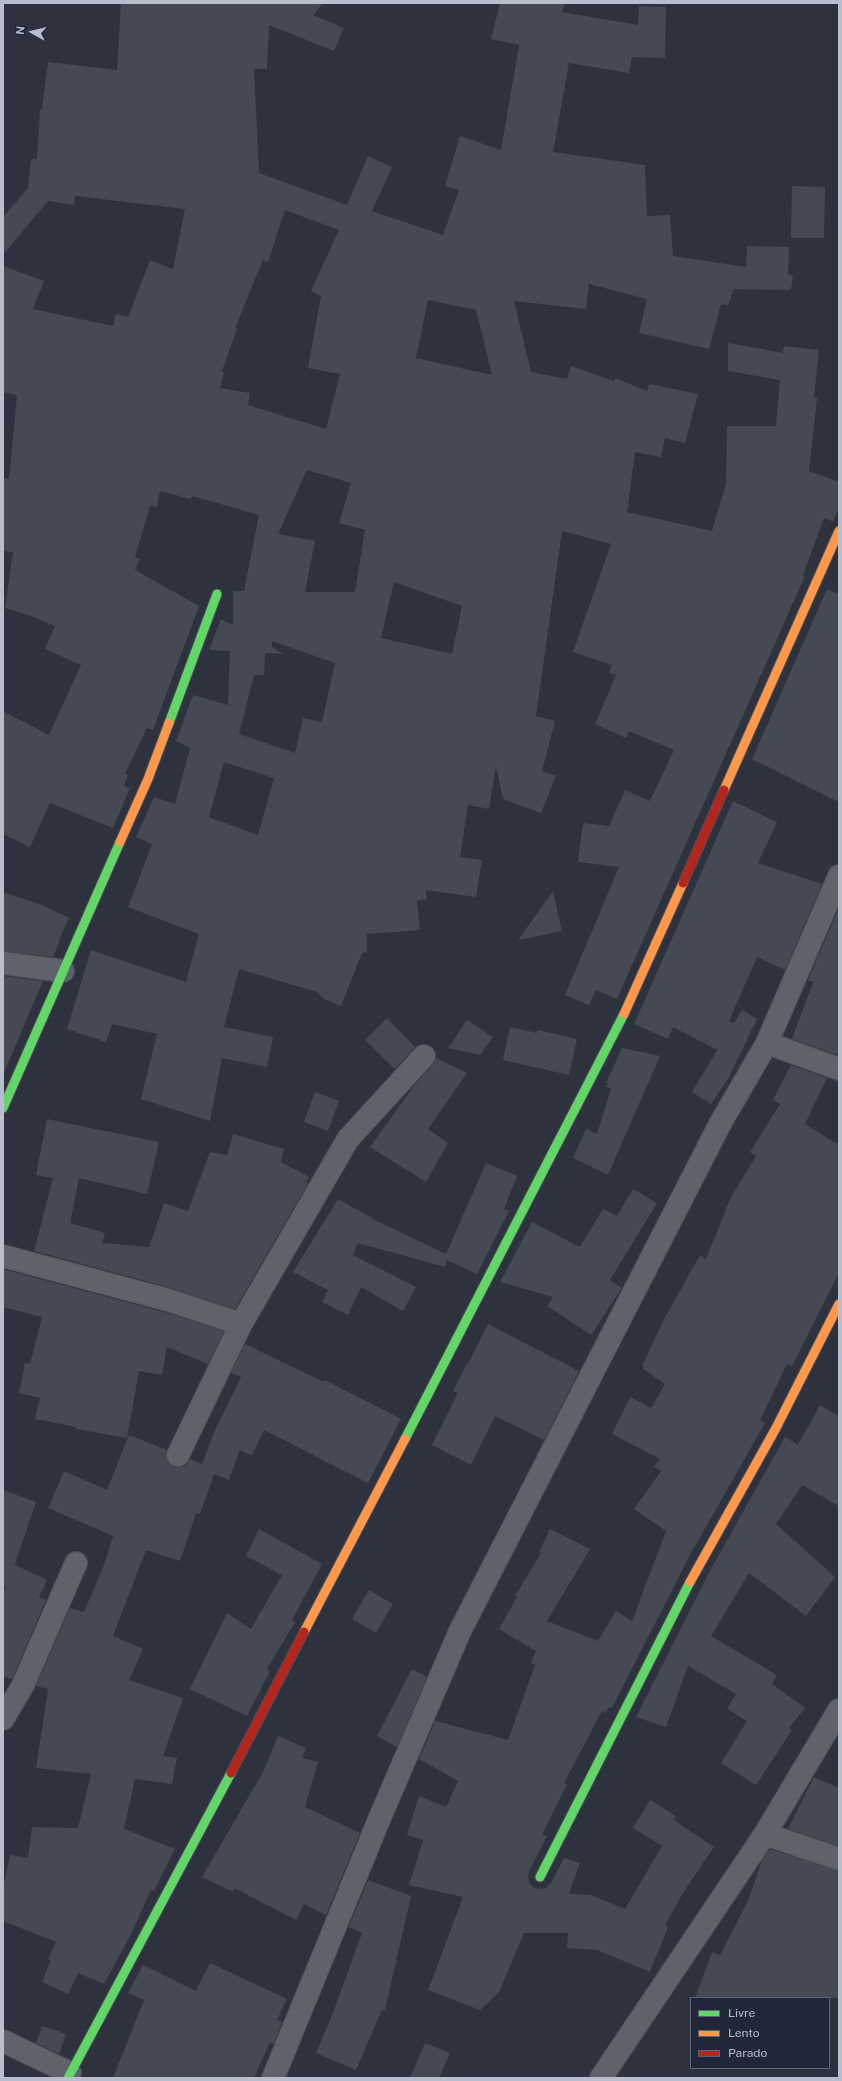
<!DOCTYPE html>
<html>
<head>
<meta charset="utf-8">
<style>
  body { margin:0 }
  #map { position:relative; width:842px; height:2081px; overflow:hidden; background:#2d323e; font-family:"Public Sans",sans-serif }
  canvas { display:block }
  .frame { position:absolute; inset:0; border:4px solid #b9becd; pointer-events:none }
  .legend { position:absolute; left:690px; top:1997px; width:140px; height:72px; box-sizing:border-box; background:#202739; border:1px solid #5d6374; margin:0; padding:5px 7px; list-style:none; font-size:12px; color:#b9becd }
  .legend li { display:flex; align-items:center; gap:8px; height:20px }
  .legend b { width:20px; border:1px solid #5d6374 }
  .north { position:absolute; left:12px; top:12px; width:40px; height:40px; -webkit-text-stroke:3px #202739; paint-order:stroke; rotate:278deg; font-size:11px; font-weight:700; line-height:16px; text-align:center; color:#b9becd }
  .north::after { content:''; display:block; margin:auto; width:14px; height:18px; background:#b9becd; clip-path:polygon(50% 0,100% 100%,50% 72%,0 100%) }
</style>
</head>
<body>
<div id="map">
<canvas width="842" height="2081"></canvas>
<div class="frame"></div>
<ul class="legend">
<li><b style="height:5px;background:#63d668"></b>Livre</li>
<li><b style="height:5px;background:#ff974d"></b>Lento</li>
<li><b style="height:5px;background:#b3261e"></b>Parado</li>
</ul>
<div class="north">N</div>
</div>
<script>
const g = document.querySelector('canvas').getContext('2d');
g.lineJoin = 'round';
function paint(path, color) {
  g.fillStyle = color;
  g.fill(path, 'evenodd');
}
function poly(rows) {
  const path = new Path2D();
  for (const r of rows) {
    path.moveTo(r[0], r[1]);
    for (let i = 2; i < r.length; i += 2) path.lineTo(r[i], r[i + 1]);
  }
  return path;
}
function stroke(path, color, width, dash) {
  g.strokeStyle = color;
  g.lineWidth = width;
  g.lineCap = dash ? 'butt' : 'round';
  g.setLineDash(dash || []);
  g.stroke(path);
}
paint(poly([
  [121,3,323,3,313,15,344,28,334,51,269,25,267,69,254,69,259,173,347,205,368,156,392,167,372,211,443,235,459,190,445,186,460,136,501,150,519,45,491,39,500,3,565,3,562,12,638,25,639,6,666,7,665,58,632,57,629,73,569,63,553,152,645,165,647,216,670,215,673,256,746,267,747,246,789,247,788,274,793,275,791,290,734,289,728,305,721,304,709,349,639,333,647,299,589,284,586,309,514,301,531,372,567,379,571,366,614,381,615,378,647,391,649,384,698,394,685,443,665,438,661,457,635,452,627,512,712,531,726,483,727,426,776,426,780,380,728,371,728,343,783,353,784,346,819,350,814,398,817,398,809,471,839,482,839,507,834,520,832,521,824,518,803,575,805,576,617,999,596,990,589,1005,565,995,619,867,578,862,583,823,609,826,625,790,650,801,674,750,629,731,626,738,595,724,616,675,609,673,612,665,573,652,611,544,562,531,536,716,555,721,542,771,556,776,541,813,503,799,496,766,489,809,468,805,460,857,482,860,476,897,426,890,427,899,417,901,420,930,367,934,367,952,362,953,341,1006,324,999,317,992,239,969,224,1027,273,1037,267,1067,222,1058,210,1121,141,1099,157,1034,112,1024,106,1042,67,1029,91,950,186,982,199,934,128,907,152,844,136,837,154,797,175,804,190,748,176,741,193,695,228,705,230,651,209,650,221,619,233,625,233,591,244,591,259,515,192,496,191,499,160,491,157,507,150,506,135,557,140,559,135,570,199,606,153,730,147,728,125,774,128,775,124,786,130,788,113,828,50,803,30,847,3,834,3,711,49,735,81,665,45,649,55,626,31,616,5,608,13,552,3,551,3,478,9,479,17,395,3,392,3,266,44,281,33,309,113,326,116,314,128,317,150,260,173,269,185,209,75,196,74,205,48,201,3,255,3,217,28,188,31,159,37,159,40,110,42,110,48,62,117,70],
  [285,210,339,230,311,291,321,296,308,368,340,374,326,429,248,405,250,393,220,388,224,372,222,371,237,329,235,328,263,260,268,262],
  [428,300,476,310,492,375,416,358],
  [307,470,351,483,339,523,365,530,355,592,305,592,315,541,278,534],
  [394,582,462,606,452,654,381,638],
  [272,641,335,663,322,722,303,718,295,753,239,734,254,675,264,675,265,653,283,654,272,647],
  [224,762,274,778,258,835,209,817],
  [792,186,825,187,824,238,791,238],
  [827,589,839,594,839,802,752,759],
  [733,801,777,822,758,863,822,884,785,970,757,957,729,1021,734,1023,742,1010,757,1019,729,1077,711,1104,692,1092,717,1050,673,1027,668,1039,634,1024],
  [553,891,562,931,518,940],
  [3,892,42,905,69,918,59,940,60,940,53,957,3,951],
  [839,908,839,1054,838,1055,792,1039,813,982,808,980],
  [3,976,43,981,3,1075],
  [387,1018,415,1047,395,1069,365,1040],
  [467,1020,493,1037,480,1055,448,1048],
  [510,1027,537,1033,538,1030,577,1039,569,1075,503,1060],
  [622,1048,660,1056,608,1175,573,1158,586,1129,597,1134,611,1089,606,1086,608,1083,606,1083],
  [436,1058,467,1073,428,1129,448,1143,426,1182,370,1147,413,1087,433,1064],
  [791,1065,827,1078,805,1124,839,1145,839,1273,792,1366,787,1364,760,1420,765,1423,690,1555,612,1708,609,1707,606,1713,602,1711,564,1783,567,1784,542,1835,547,1836,529,1871,528,1878,530,1884,534,1888,540,1889,546,1888,551,1883,564,1858,580,1863,569,1894,591,1895,625,1909,662,1846,633,1828,650,1800,676,1816,674,1820,714,1847,683,1893,665,1925,668,1927,650,1972,597,1950,567,1948,568,1933,524,1933,499,1992,480,2010,428,1990,463,1897,409,1885,423,1840,407,1835,419,1796,446,1807,458,1781,419,1759,435,1721,508,1740,535,1665,531,1663,536,1651,499,1629,517,1597,515,1596,541,1553,539,1552,550,1529,590,1549,547,1621,598,1641,616,1611,632,1621,666,1531,634,1509,661,1471,654,1467,660,1459,612,1434,630,1397,651,1408,665,1384,643,1369,644,1367,642,1366,663,1321,700,1255,706,1259,731,1197,756,1156,750,1152,780,1104,773,1100],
  [315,1092,339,1101,328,1131,304,1122],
  [47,1119,159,1142,147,1194,79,1178,70,1223,105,1233,102,1243,149,1247,164,1203,188,1211,210,1152,227,1155,233,1134,284,1149,281,1162,309,1177,306,1182,308,1183,235,1309,171,1288,34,1251,53,1178,36,1175],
  [486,1163,517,1176,504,1209,509,1211,477,1274,447,1260,445,1267,358,1243,353,1255,416,1287,403,1311,361,1287,348,1315,322,1302,328,1290,293,1272,338,1199,379,1222,446,1254],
  [633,1189,657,1203,610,1280,622,1288,591,1335,547,1306,553,1297,500,1282,532,1222,580,1247,603,1209,617,1216],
  [3,1269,164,1312,224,1331,208,1364,167,1347,162,1375,139,1371,127,1438,76,1429,76,1427,35,1419,40,1398,19,1393,25,1363,30,1364,42,1317,3,1307],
  [488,1324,579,1371,544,1440,495,1416,471,1465,432,1445,458,1393,453,1391,467,1363,468,1364],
  [245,1344,324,1382,325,1380,401,1419,368,1483,264,1430,252,1456,240,1450,229,1480,214,1474,200,1514,196,1513,180,1561,146,1550,113,1636,143,1649,129,1680,183,1698,163,1756,177,1758,172,1784,135,1779,124,1829,175,1849,154,1891,151,1890,131,1934,104,1984,78,1973,68,1994,42,1982,51,1960,48,1959,56,1942,3,1921,3,1888,10,1855,28,1858,32,1827,78,1828,91,1774,36,1768,48,1689,36,1686,70,1608,84,1612,104,1565,113,1536,48,1508,64,1471,107,1490,129,1435,167,1450,168,1462,173,1466,179,1467,185,1466,190,1459,202,1464,215,1430,241,1377,231,1373],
  [820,1405,839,1416,839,1506,802,1485,776,1524,835,1577,806,1616,749,1573,711,1636,777,1675,772,1684,805,1708,789,1728,792,1730,756,1785,721,1763,747,1721,727,1709,736,1694,688,1666,666,1727,636,1717,712,1567,785,1437,798,1445],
  [3,1490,36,1502,13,1570,15,1565,47,1580,39,1597,46,1600,12,1679,3,1676,3,1592,6,1586,3,1586],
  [259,1529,322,1564,292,1620,295,1622,267,1669,270,1671,247,1716,190,1689,227,1613,251,1629,282,1575,246,1556],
  [369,1590,393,1604,376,1633,352,1619],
  [412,1669,427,1677,397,1747,377,1736],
  [278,1736,306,1748,302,1758,318,1762,305,1807,360,1833,326,1915,304,1904,296,1920,234,1888,233,1892,202,1877,263,1772],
  [814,1777,839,1788,839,1846,788,1829],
  [770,1849,839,1871,839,1998,695,1998,712,1952,720,1955,748,1901,762,1860],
  [368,1880,411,1896,385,2010,382,2010,356,2070,316,2053,333,2013,362,1933,349,1927],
  [210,1963,287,1999,277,2020,282,2022,274,2044,270,2042,254,2078,113,2078,144,2000,128,1993,143,1965,196,1991],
  [42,2026,66,2034,59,2054,36,2043],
  [425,2043,450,2053,439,2078,410,2078]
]), '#454953');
const street = poly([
  [3,963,63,971],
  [767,1043,839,1069],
  [3,1256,168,1300,241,1324,178,1455],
  [241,1324,348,1139,424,1056],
  [3,1719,23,1685,76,1563],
  [765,1834,839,1859],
  [3,2041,70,2073],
  [273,2078,381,1815,460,1631,721,1122,767,1043,839,876],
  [601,2078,765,1834,839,1710]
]);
const fast = poly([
  [169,723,217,594],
  [3,1108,120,842],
  [405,1439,624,1014],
  [540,1877,690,1582],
  [68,2078,231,1773]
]);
const slow = poly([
  [724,790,839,531],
  [120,842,148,779,169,723],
  [624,1014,683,883],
  [690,1582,776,1428,839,1304],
  [304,1632,405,1439]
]);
const jam = poly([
  [683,883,724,790],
  [231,1773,304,1632]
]);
stroke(street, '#4a4e57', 24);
stroke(fast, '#4a4e57', 11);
stroke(slow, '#4a4e57', 11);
stroke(jam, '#4a4e57', 11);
stroke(street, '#5f626b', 22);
stroke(fast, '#63d668', 9);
stroke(slow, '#ff974d', 9);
stroke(jam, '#b3261e', 9);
</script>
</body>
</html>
